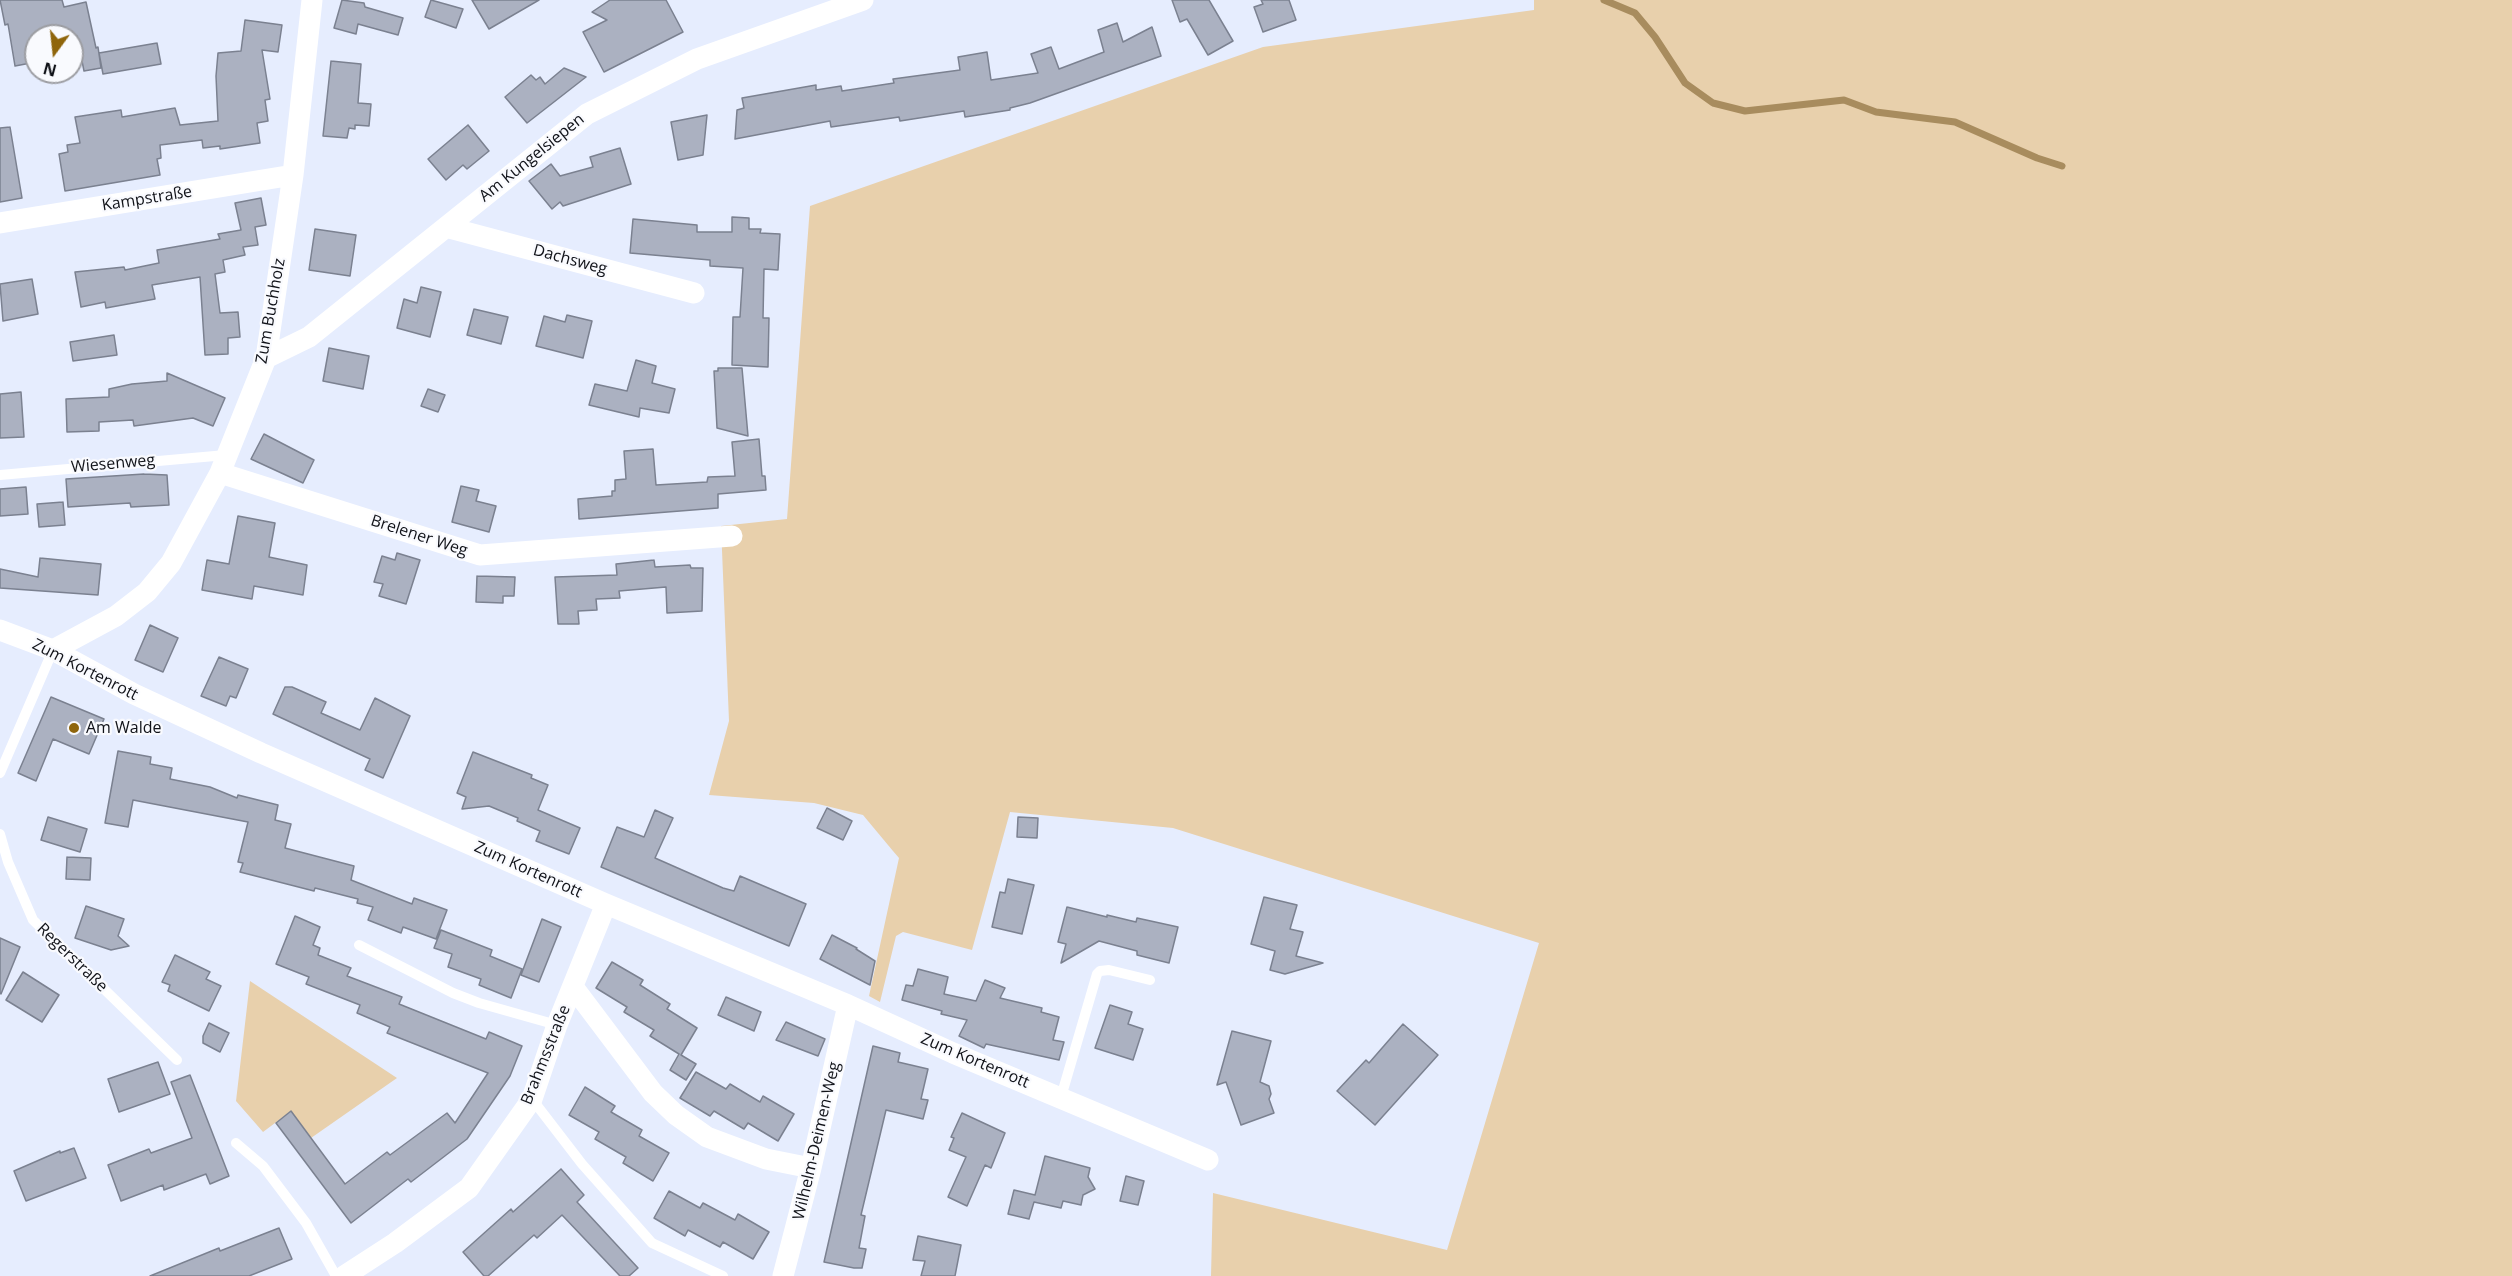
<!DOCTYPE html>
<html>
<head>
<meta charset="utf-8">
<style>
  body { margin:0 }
  #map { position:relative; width:2512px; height:1276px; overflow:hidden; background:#e6edfe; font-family:"Open Sans",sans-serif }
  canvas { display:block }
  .north { position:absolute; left:24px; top:24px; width:60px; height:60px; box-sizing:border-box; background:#f9fafe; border:2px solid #9c9da2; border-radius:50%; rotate:195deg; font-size:16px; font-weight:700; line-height:24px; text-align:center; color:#101218 }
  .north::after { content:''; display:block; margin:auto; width:21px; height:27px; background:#8f650c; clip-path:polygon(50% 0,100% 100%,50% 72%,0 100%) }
</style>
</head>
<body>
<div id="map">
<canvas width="2512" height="1276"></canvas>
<div class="north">N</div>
</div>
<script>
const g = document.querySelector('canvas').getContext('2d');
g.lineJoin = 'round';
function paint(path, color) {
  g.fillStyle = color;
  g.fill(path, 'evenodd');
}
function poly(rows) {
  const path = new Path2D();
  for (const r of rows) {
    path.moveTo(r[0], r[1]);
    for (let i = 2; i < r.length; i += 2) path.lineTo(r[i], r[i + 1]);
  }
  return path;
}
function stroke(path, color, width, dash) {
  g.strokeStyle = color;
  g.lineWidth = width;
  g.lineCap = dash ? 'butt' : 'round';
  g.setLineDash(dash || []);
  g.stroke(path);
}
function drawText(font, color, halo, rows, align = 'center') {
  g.font = font + ' "Open Sans",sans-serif';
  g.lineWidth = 4.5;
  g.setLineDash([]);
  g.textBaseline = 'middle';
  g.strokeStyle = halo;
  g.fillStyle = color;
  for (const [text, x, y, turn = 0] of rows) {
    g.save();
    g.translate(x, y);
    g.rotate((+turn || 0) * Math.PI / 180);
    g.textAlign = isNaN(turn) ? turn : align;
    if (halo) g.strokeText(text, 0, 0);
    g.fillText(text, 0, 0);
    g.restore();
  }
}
paint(poly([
  [1534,0,2512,0,2512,1276,1211,1276,1213,1193,1447,1250,1539,943,1173,828,1010,812,972,950,903,932,896,936,880,1002,869,996,899,858,893,851,863,815,814,803,709,795,729,721,721,526,787,519,810,206,1263,47,1534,10],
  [250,981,397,1078,311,1138,291,1111,263,1132,236,1101]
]), '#e8d0ac');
stroke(poly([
  [1604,0,1635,13,1655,37,1685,83,1713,103,1745,111,1844,100,1876,112,1955,122,2037,158,2062,166]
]), '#a88c5e', 7);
const building = poly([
  [0,0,62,0,64,7,86,2,96,48,98,47,101,68,84,71,77,36,36,36,36,62,15,66,8,24,5,25,0,0],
  [342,0,364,3,365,7,403,18,398,35,358,24,356,34,334,28,342,0],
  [431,0,463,9,456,28,425,17,431,0],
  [472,0,539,0,489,29,472,0],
  [610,0,666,0,683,32,604,72,583,32,607,20,592,12,610,0],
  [1172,0,1209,0,1233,41,1208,55,1187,19,1180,22,1172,0],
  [1261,0,1289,0,1296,20,1263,32,1254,7,1263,4,1261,0],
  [245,20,282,25,278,52,262,50,270,99,265,100,268,121,257,123,260,143,220,149,220,146,203,148,202,140,160,145,161,158,157,159,160,175,65,191,59,154,68,152,67,145,80,143,75,117,121,110,122,117,175,108,180,125,218,121,216,76,218,53,241,51,245,20],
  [1117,23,1123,42,1152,27,1161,56,1030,103,1010,108,1010,110,965,117,964,111,900,121,899,117,831,127,830,121,735,139,737,110,744,108,742,98,816,85,816,90,841,86,842,91,894,83,893,79,960,70,958,57,987,52,991,80,1038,73,1031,54,1051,47,1059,69,1104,52,1098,30,1117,23],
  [157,43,161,64,103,74,99,53,157,43],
  [331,61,361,64,358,103,371,104,369,126,355,125,355,129,349,128,347,138,323,136,331,61],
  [564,68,586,77,527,123,505,97,531,75,536,80,540,77,545,84,564,68],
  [707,115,703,155,678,160,671,122,707,115],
  [468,125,489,151,467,169,463,165,446,180,428,159,468,125],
  [10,127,22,198,0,202,0,128,10,127],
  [620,148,631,184,563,206,560,202,552,209,529,181,551,164,560,176,593,167,590,157,620,148],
  [261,198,266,225,255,227,258,245,243,247,245,255,223,260,225,272,215,274,220,313,238,312,240,337,228,338,228,354,205,355,200,277,152,285,155,299,106,308,105,302,81,307,75,272,124,267,125,270,159,263,157,250,220,239,218,234,241,230,235,203,261,198],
  [732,217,749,218,749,229,761,229,760,233,780,234,778,270,764,269,763,318,769,318,768,367,732,365,733,317,740,317,743,268,710,266,710,260,630,253,633,219,697,225,697,232,732,232,732,217],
  [315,229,356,235,350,276,309,270,315,229],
  [32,279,38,314,3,321,0,284,32,279],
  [421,287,441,292,430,337,397,328,404,299,417,303,421,287],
  [474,309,508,317,501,344,467,335,474,309],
  [567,315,592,321,583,358,536,346,544,316,565,322,567,315],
  [114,335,117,355,73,361,70,342,114,335],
  [329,348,369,356,363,389,323,381,329,348],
  [636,360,656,366,652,383,675,389,669,413,640,408,639,417,589,405,595,384,627,391,636,360],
  [718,368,742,368,748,436,717,428,714,371,718,371,718,368],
  [167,373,225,398,213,426,193,418,134,426,133,420,99,422,99,431,67,432,66,399,109,397,109,389,132,384,167,381,167,373],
  [428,389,445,395,438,412,421,406,428,389],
  [21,392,24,437,0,438,0,394,21,392],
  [264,434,314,460,303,483,251,459,264,434],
  [759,439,762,476,765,476,766,490,718,494,718,508,579,519,578,499,612,496,612,491,615,491,615,480,626,479,624,451,653,449,656,485,707,482,708,477,735,476,732,442,759,439],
  [144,474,167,475,169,505,131,507,130,503,68,507,66,479,144,474],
  [461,486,479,490,476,501,496,506,489,532,452,522,461,486],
  [26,487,28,514,0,516,0,489,26,487],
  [63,502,65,525,39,527,37,504,63,502],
  [238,516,275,523,269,557,307,565,303,595,254,586,252,599,202,590,207,560,229,564,238,516],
  [397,553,420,560,406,604,379,596,383,584,374,582,382,556,395,560,397,553],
  [40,558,101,564,98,595,0,588,0,569,38,577,40,558],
  [654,560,655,567,690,565,691,568,703,568,702,611,667,613,666,587,619,591,620,598,596,599,597,610,578,611,579,624,558,624,555,577,617,575,616,564,654,560],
  [477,576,515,577,514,596,503,596,503,603,476,602,477,576],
  [150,625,178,638,163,672,135,660,150,625],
  [219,657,248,669,236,698,230,696,226,706,201,696,219,657],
  [285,687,292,687,326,702,321,713,360,730,375,698,410,716,383,778,365,770,370,759,273,714,285,687],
  [51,697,104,719,89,754,53,739,36,781,18,773,51,697],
  [118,751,151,757,150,764,172,768,170,779,210,787,237,798,238,795,278,805,275,820,291,824,285,848,354,866,351,880,412,904,414,898,447,910,436,939,403,927,401,933,368,920,373,907,357,903,358,899,315,888,314,891,240,872,243,863,238,862,248,822,133,800,128,827,105,823,118,751],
  [473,752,532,775,531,778,548,785,538,810,580,828,569,854,536,841,540,831,517,821,518,818,489,806,462,809,466,797,457,793,473,752],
  [827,808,852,821,843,840,817,828,827,808],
  [655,810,673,818,655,858,723,888,734,891,740,876,806,904,789,946,601,867,617,827,644,837,655,810],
  [48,817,87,829,80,852,41,840,48,817],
  [1018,817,1038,818,1037,838,1017,837,1018,817],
  [67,857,91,858,90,880,66,879,67,857],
  [1008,879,1034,885,1022,934,992,927,1000,892,1005,893,1008,879],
  [1264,897,1297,905,1290,929,1303,932,1296,956,1323,963,1285,974,1270,970,1275,951,1251,944,1264,897],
  [86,906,124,919,118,936,129,946,111,950,75,938,86,906],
  [1067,907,1107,917,1107,915,1136,922,1137,918,1178,927,1169,963,1137,955,1137,951,1099,941,1061,963,1066,944,1058,942,1067,907],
  [295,916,320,927,313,945,320,948,318,955,351,968,347,976,402,997,399,1004,486,1039,489,1032,522,1046,510,1076,467,1139,411,1182,408,1179,351,1223,276,1123,291,1111,345,1184,387,1152,390,1155,447,1113,455,1123,488,1073,387,1033,390,1027,357,1013,360,1005,306,984,309,977,276,964,295,916],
  [542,919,561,927,539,982,521,975,542,919],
  [441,930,492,950,490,956,522,969,511,998,479,985,481,979,448,967,452,954,434,948,441,930],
  [832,935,857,948,856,949,875,961,870,985,820,959,832,935],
  [0,938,20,947,1,994,0,993,0,938],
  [175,955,210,972,206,979,221,986,209,1011,168,991,170,985,162,982,175,955],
  [612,962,643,980,640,985,670,1004,667,1009,697,1028,681,1055,696,1064,686,1080,670,1070,679,1054,650,1036,654,1030,624,1012,627,1007,596,988,612,962],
  [918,969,948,977,944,994,976,1001,985,980,1005,988,1000,998,1042,1008,1041,1012,1059,1017,1053,1040,1064,1042,1059,1060,986,1044,984,1048,959,1036,967,1020,941,1014,942,1011,902,1000,906,985,913,986,918,969],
  [23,972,59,995,42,1022,6,1000,23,972],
  [726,997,761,1012,754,1031,718,1015,726,997],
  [1110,1005,1132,1012,1128,1024,1143,1029,1133,1060,1095,1048,1110,1005],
  [786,1022,825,1039,818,1056,776,1040,786,1022],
  [209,1023,229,1033,220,1052,203,1043,203,1036,209,1023],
  [1403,1024,1438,1055,1375,1125,1337,1091,1366,1060,1369,1063,1403,1024],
  [1232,1031,1271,1041,1260,1082,1269,1086,1271,1094,1269,1099,1274,1113,1241,1125,1226,1082,1217,1085,1232,1031],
  [873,1046,900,1053,898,1062,928,1069,921,1099,928,1100,923,1119,886,1110,861,1215,865,1216,859,1248,866,1249,862,1268,854,1268,824,1262,873,1046],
  [158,1062,170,1094,119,1112,108,1079,158,1062],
  [696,1072,726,1089,730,1084,760,1102,763,1096,794,1114,778,1141,748,1123,744,1129,714,1111,710,1116,680,1098,696,1072],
  [190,1075,229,1176,210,1184,206,1174,164,1190,163,1185,121,1201,108,1165,149,1149,151,1153,192,1138,171,1082,190,1075],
  [585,1087,615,1106,611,1112,642,1130,639,1136,669,1153,653,1181,623,1163,626,1157,595,1139,599,1132,569,1115,585,1087],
  [962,1113,1005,1133,991,1168,985,1165,967,1206,948,1197,966,1157,949,1150,954,1138,951,1137,962,1113],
  [74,1148,86,1178,26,1201,14,1171,60,1151,60,1153,74,1148],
  [1045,1156,1090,1168,1088,1177,1095,1189,1083,1195,1081,1205,1063,1201,1061,1208,1034,1202,1029,1219,1008,1214,1014,1190,1035,1195,1045,1156],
  [561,1169,584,1195,577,1202,638,1268,629,1276,620,1276,562,1215,537,1238,534,1235,488,1276,484,1276,463,1252,511,1209,513,1212,561,1169],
  [1126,1176,1144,1181,1138,1205,1120,1201,1126,1176],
  [669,1191,700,1208,703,1203,735,1220,738,1214,769,1232,753,1259,723,1242,720,1247,688,1230,685,1236,654,1218,669,1191],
  [279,1228,292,1259,249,1276,150,1276,219,1248,220,1251,279,1228],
  [918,1236,961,1245,955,1276,921,1276,925,1261,913,1260,918,1236]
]);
paint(building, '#abb1c1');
stroke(building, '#7b8190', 1.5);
stroke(poly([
  [0,475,226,455],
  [0,773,53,650],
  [0,834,8,862,33,920,177,1060],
  [359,945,453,993,479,1003,557,1025],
  [1061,1097,1097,974,1100,971,1109,970,1150,980],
  [532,1099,582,1164,652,1243,723,1276],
  [236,1143,263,1166,306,1223,336,1276]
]), '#fff', 10);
stroke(poly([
  [0,223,293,175],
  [446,227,694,293],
  [266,358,309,337,587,114,697,59,863,0],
  [220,473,480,555,732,536],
  [0,630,53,650,134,694,261,753,606,904,848,1005,953,1053,1208,1160],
  [53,650,116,616,147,592,171,563,220,473,266,358,293,175,312,0],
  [574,988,653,1093,676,1115,707,1137,766,1159,811,1168],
  [344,1276,395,1243,469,1188,532,1099,557,1025,606,904],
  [783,1276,811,1168,848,1005]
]), '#fff', 21);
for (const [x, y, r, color] of [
  [74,728,6,"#8f650c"]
]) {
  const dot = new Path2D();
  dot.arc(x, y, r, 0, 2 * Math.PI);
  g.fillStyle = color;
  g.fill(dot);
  stroke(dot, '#f9fafe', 2);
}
drawText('16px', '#101218', '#f9fafe', [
  ["Am Kungelsiepen",532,158,-39],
  ["Kampstraße",147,199,-9],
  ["Dachsweg",570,260,15],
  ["Zum Buchholz",271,311,-80],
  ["Wiesenweg",113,464,-5],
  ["Brelener Weg",419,536,18],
  ["Zum Kortenrott",85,670,27],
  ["Zum Kortenrott",528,870,24],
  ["Regerstraße",72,958,44],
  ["Brahmsstraße",546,1055,-68],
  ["Zum Kortenrott",975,1061,23],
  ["Wilhelm-Deimen-Weg",817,1141,-77]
]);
drawText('16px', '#101218', '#f9fafe', [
  ["Am Walde",86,728]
], 'left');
</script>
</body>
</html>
